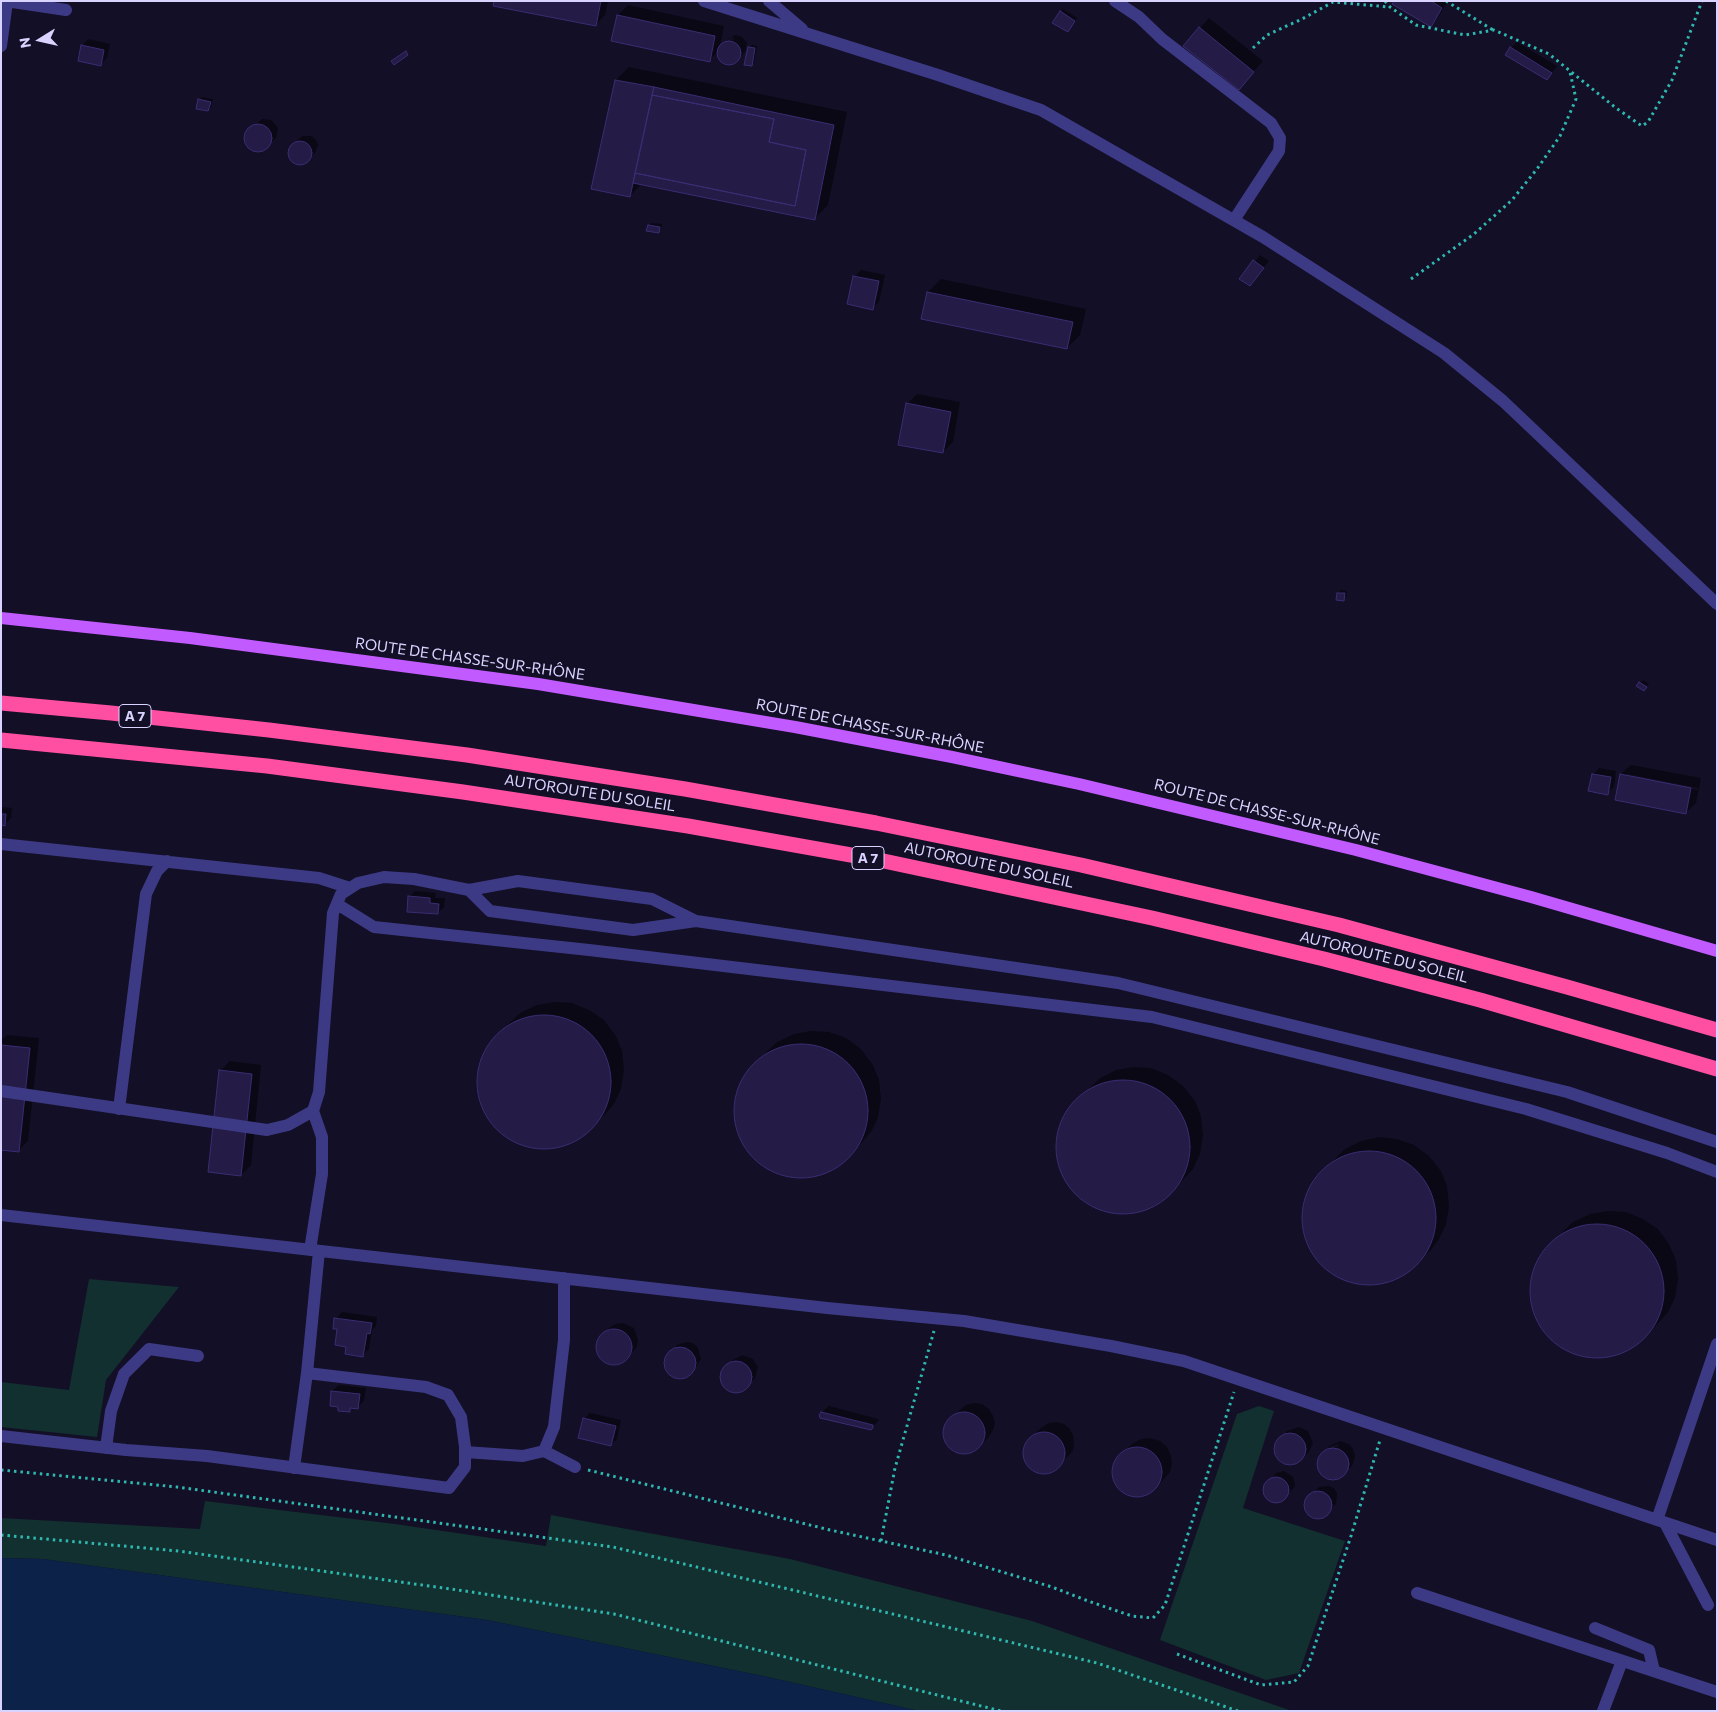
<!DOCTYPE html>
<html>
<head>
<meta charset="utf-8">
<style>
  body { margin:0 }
  #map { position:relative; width:1718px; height:1712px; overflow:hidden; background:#130f26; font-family:Commissioner,sans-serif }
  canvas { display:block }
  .frame { position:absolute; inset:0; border:2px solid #d9d4ff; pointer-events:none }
  .north { position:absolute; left:15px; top:15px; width:50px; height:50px; -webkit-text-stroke:4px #130f26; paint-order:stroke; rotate:260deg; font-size:14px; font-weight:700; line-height:20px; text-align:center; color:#d9d4ff }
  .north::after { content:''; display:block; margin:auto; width:18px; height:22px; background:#d9d4ff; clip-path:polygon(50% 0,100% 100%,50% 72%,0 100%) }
</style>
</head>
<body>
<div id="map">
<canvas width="1718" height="1712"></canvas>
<div class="frame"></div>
<div class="north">N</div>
</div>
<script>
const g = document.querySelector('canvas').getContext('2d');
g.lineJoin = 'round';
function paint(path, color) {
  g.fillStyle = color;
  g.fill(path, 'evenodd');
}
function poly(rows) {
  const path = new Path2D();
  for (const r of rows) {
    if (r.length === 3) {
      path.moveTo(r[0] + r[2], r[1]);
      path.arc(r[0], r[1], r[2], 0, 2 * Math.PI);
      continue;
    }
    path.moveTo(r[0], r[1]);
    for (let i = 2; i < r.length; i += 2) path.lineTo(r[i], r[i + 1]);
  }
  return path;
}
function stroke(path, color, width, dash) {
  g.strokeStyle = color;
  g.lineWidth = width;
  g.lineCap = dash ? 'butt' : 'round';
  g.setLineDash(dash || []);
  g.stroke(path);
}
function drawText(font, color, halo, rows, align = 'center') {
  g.font = font + ' Commissioner,sans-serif';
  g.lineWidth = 4;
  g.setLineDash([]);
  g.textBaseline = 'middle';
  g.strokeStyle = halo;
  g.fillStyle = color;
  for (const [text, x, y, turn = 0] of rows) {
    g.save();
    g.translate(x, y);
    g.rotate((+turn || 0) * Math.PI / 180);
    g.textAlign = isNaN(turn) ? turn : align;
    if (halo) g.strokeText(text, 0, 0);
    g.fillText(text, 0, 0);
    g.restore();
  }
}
paint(poly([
  [89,1279,179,1287,106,1380,97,1437,1,1427,1,1382,69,1390],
  [1259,1406,1274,1411,1243,1508,1345,1541,1299,1673,1266,1680,1160,1640,1237,1414],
  [205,1501,395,1524,546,1546,551,1515,790,1559,1032,1621,1292,1711,919,1711,763,1676,487,1620,43,1559,1,1558,1,1518,200,1529]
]), '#12302f');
paint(poly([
  [1,1558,43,1559,487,1620,763,1676,919,1711,1,1711]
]), '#0c2248');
paint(poly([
  [495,1,608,1,605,15,595,25],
  [1396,1,1448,1,1437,19,1431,25],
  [628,5,724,26,720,46,723,43,723,44,734,39,733,37,726,41,735,35,742,37,747,43,745,52,734,63,730,64,722,62,717,53,709,60,613,40,618,15],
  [1063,9,1077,18,1070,28,1061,12],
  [1209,18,1263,61,1239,88,1200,28],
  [88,39,110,44,107,58,100,65,82,46],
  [1517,42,1557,66,1547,79,1511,48],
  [752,45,757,46,754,62,751,65,749,48],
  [629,67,847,112,828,205,814,219,642,183,630,196,616,80],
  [202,97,213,99,211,107,208,110,199,100],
  [262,119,271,120,275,124,278,128,276,138,261,150,252,149,246,142,247,132],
  [302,136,312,136,316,140,318,145,315,153,301,164,294,163,289,155,289,149],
  [652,223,662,224,661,229,658,232,649,225],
  [1260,255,1269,261,1250,285,1241,279],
  [861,270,885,275,879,302,872,308,855,276],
  [941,279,1086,309,1080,335,1067,348,928,292],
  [917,394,960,402,953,442,943,452,907,404],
  [1341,590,1347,591,1347,596,1344,599,1338,593],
  [1643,680,1649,684,1644,689,1638,685],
  [1631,765,1701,778,1696,803,1686,813,1621,774],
  [1627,774,1698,788,1697,790,1627,776],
  [1599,768,1616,771,1614,787,1607,793,1593,775],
  [1,807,12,808,11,818,5,824,1,824],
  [415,891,436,893,435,898,445,898,444,907,438,913,409,897],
  [555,1002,572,1003,589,1010,604,1020,616,1036,622,1051,624,1070,621,1089,614,1104,592,1128,580,1138,566,1145,548,1149,531,1148,508,1139,495,1128,484,1112,478,1093,478,1071,484,1053,492,1040,520,1013,537,1005],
  [811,1031,829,1032,846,1038,861,1049,873,1065,879,1080,881,1099,878,1118,871,1132,849,1157,837,1166,823,1174,804,1177,788,1176,765,1167,752,1157,741,1141,735,1122,735,1100,741,1082,749,1069,777,1042,794,1034],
  [7,1035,39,1038,28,1141,18,1151,1,1149,1,1040],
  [230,1061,261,1065,251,1165,241,1175,220,1071],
  [1133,1067,1151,1068,1168,1075,1183,1086,1195,1101,1201,1116,1203,1135,1200,1154,1193,1169,1171,1193,1159,1203,1145,1210,1126,1214,1111,1213,1087,1204,1074,1193,1063,1177,1057,1159,1057,1137,1063,1119,1071,1106,1099,1079,1116,1070],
  [1379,1137,1397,1139,1414,1145,1429,1156,1441,1171,1447,1186,1449,1206,1446,1225,1439,1239,1431,1250,1405,1273,1391,1281,1372,1284,1356,1283,1333,1274,1320,1264,1309,1248,1303,1229,1303,1207,1309,1189,1317,1176,1345,1149,1361,1141],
  [1608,1211,1626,1212,1643,1219,1658,1229,1669,1244,1676,1260,1678,1279,1675,1298,1668,1312,1646,1337,1634,1347,1619,1354,1601,1358,1585,1357,1562,1348,1549,1337,1538,1321,1532,1302,1532,1280,1537,1262,1545,1249,1573,1222,1590,1214],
  [342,1312,377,1317,376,1326,372,1330,369,1349,363,1355,347,1346,338,1328,336,1319],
  [623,1323,634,1328,638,1340,637,1347,626,1359,619,1363,614,1364,606,1362,602,1358,597,1348,600,1339,610,1327,616,1324],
  [687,1342,693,1343,698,1348,701,1359,696,1367,690,1374,680,1378,674,1377,669,1373,665,1363,666,1357,677,1345],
  [742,1355,753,1359,758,1367,755,1378,743,1390,738,1391,729,1389,722,1380,725,1368,731,1361],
  [339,1385,366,1388,364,1401,358,1407,353,1407,349,1410,339,1406,331,1405,332,1391],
  [974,1403,982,1404,989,1409,993,1416,995,1423,993,1430,988,1438,971,1452,964,1453,957,1452,951,1448,947,1442,945,1435,946,1426,960,1410,966,1405],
  [829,1406,878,1419,879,1420,871,1429,822,1412],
  [590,1413,621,1420,617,1439,610,1445,584,1419],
  [1056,1422,1064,1424,1069,1428,1073,1435,1074,1445,1073,1451,1053,1471,1046,1473,1038,1472,1032,1469,1026,1462,1024,1455,1025,1447,1030,1438,1041,1428,1049,1423],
  [1299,1427,1308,1431,1313,1443,1309,1452,1302,1459,1292,1464,1286,1464,1279,1460,1276,1454,1277,1442,1287,1431],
  [1150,1438,1160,1441,1167,1447,1171,1456,1172,1463,1170,1472,1153,1491,1145,1495,1136,1496,1129,1495,1120,1489,1115,1481,1113,1474,1115,1464,1122,1454,1132,1444,1141,1439],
  [1340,1441,1349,1444,1353,1449,1355,1456,1352,1466,1340,1477,1334,1479,1322,1474,1318,1464,1318,1460,1324,1451,1339,1446,1338,1444,1327,1448,1329,1446],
  [1284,1471,1293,1477,1295,1484,1294,1488,1282,1500,1273,1502,1267,1498,1264,1488,1276,1473],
  [1329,1486,1334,1488,1337,1493,1336,1504,1322,1517,1312,1516,1306,1510,1306,1501,1319,1487]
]), '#0007');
const building = poly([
  [494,1,601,1,596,26,493,6,494,1],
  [1394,1,1431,1,1442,8,1431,27,1392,4,1394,1],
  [1060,11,1075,21,1068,32,1052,23,1060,11],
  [617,15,715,36,710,62,611,41,617,15],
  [1199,27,1254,72,1239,90,1183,46,1199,27],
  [729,53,12],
  [81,45,104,50,101,66,78,61,81,45],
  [748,47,755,48,752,66,744,65,748,47],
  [1510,47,1552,73,1547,80,1505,55,1510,47],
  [406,51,408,55,394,65,391,61,406,51],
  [615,80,654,87,630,197,591,189,615,80],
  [654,87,834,125,815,220,633,183,635,173,795,206,806,150,769,142,774,119,652,95,654,87],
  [652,95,774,119,769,142,806,150,795,206,635,173,652,95],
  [198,99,211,102,208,111,196,109,198,99],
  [258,138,14],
  [300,153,12],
  [648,225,660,227,659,233,646,231,648,225],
  [1253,260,1264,268,1250,286,1239,279,1253,260],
  [853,276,879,281,873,310,847,304,853,276],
  [927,292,1073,322,1067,349,921,319,927,292],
  [906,403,951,412,943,453,898,445,906,403],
  [1337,593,1345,593,1344,601,1336,600,1337,593],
  [1639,682,1647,687,1644,691,1636,686,1639,682],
  [1592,774,1611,777,1608,795,1588,791,1592,774],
  [1620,774,1691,788,1686,814,1615,800,1620,774],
  [1,814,6,814,5,826,1,825,1,814],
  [408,896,430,898,430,903,439,904,438,914,407,912,408,896],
  [544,1082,67],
  [801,1111,67],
  [1,1045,30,1048,19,1152,1,1150,1,1045],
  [219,1070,252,1074,241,1176,208,1172,219,1070],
  [1123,1147,67],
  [1369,1218,67],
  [1597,1291,67],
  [334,1318,372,1323,370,1334,367,1333,363,1357,345,1354,346,1347,335,1345,337,1329,333,1329,334,1318],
  [614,1347,18],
  [680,1363,16],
  [736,1377,16],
  [331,1391,360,1394,358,1409,350,1408,350,1412,338,1411,338,1407,330,1406,331,1391],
  [821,1412,873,1425,873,1428,871,1430,820,1418,819,1415,821,1412],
  [964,1433,21],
  [583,1418,616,1426,611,1446,578,1438,583,1418],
  [1044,1453,21],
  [1290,1449,16],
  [1137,1472,25],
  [1333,1464,16],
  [1276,1490,13],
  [1318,1505,14]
]);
paint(building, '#241b47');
stroke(building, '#3b2d73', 1);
stroke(poly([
  [1385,1,1390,7,1416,25,1465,35,1494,30,1549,54,1616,108,1642,126,1648,122,1672,80,1702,1],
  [1446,1,1493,30],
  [1253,48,1267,35,1302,19,1333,2,1389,7],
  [1411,279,1474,234,1512,200,1537,169,1560,136,1576,99,1570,72],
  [1,1470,177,1487,613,1547,1097,1663,1238,1711],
  [588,1470,830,1530,946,1555,1052,1587,1088,1601,1132,1616,1153,1618,1165,1605,1234,1392],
  [1,1535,178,1551,465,1591,614,1614,1001,1711],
  [881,1541,895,1468,934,1331],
  [1177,1654,1261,1685,1294,1682,1308,1666,1351,1536,1380,1440]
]), '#2fb8b0', 3, [2.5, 4]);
stroke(poly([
  [6,1,66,10],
  [704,1,938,75,1041,110,1263,237,1444,353,1503,401,1717,604],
  [769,1,802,29],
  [1115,1,1139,17,1162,39,1271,123,1280,138,1279,151,1234,220],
  [1,46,7,2],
  [1,844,319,878,350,888],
  [469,890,490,911,633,930,696,921],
  [337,904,374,927,589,950,1152,1017,1526,1109,1667,1153,1717,1172],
  [1,1091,267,1130,288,1125,313,1111,319,1092,333,913,341,894,358,883,384,877,414,879,469,890,518,881,652,899,696,921,1118,983,1567,1092,1717,1142],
  [119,1109,146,894,157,871,167,861],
  [1,1215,827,1308,964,1321,1111,1346,1184,1361,1717,1540],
  [310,1250,322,1174,322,1137,313,1111],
  [1,1436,126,1450,207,1456,449,1488,465,1467,465,1447,461,1417,448,1395,426,1387,307,1373],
  [106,1448,111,1411,124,1374,149,1349,198,1356],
  [544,1451,575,1467],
  [465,1452,523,1456,544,1451,554,1427,564,1340,564,1278],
  [294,1468,307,1373,319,1251],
  [1657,1520,1717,1344],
  [1665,1523,1708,1605],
  [1417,1593,1717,1692],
  [1595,1628,1649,1650,1654,1671],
  [1603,1711,1622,1661]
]), '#3d3a85', 12);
stroke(poly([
  [1,618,190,638,538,684,795,727,952,757,1079,784,1356,850,1531,897,1717,951]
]), '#c25bff', 12);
stroke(poly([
  [1,703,111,713,269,730,467,755,685,789,876,823,1081,865,1339,925,1567,987,1717,1030],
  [1,740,267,766,463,792,688,826,879,860,1152,918,1324,959,1480,1000,1717,1069]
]), '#ff4fa3', 15);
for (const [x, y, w] of [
  [135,716,32],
  [868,858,32]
]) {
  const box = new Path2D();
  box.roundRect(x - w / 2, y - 11.5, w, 23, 4);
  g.fillStyle = '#130f26';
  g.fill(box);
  stroke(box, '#d9d4ff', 1);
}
drawText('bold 14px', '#d9d4ff', null, [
  ["A 7",135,716],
  ["A 7",868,858]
]);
drawText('15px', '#d9d4ff', '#130f26', [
  ["ROUTE DE CHASSE-SUR-RHÔNE",470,659,8],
  ["ROUTE DE CHASSE-SUR-RHÔNE",870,726,11],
  ["AUTOROUTE DU SOLEIL",590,793,9],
  ["ROUTE DE CHASSE-SUR-RHÔNE",1267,812,14],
  ["AUTOROUTE DU SOLEIL",989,865,12],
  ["AUTOROUTE DU SOLEIL",1384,957,14]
]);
</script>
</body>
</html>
